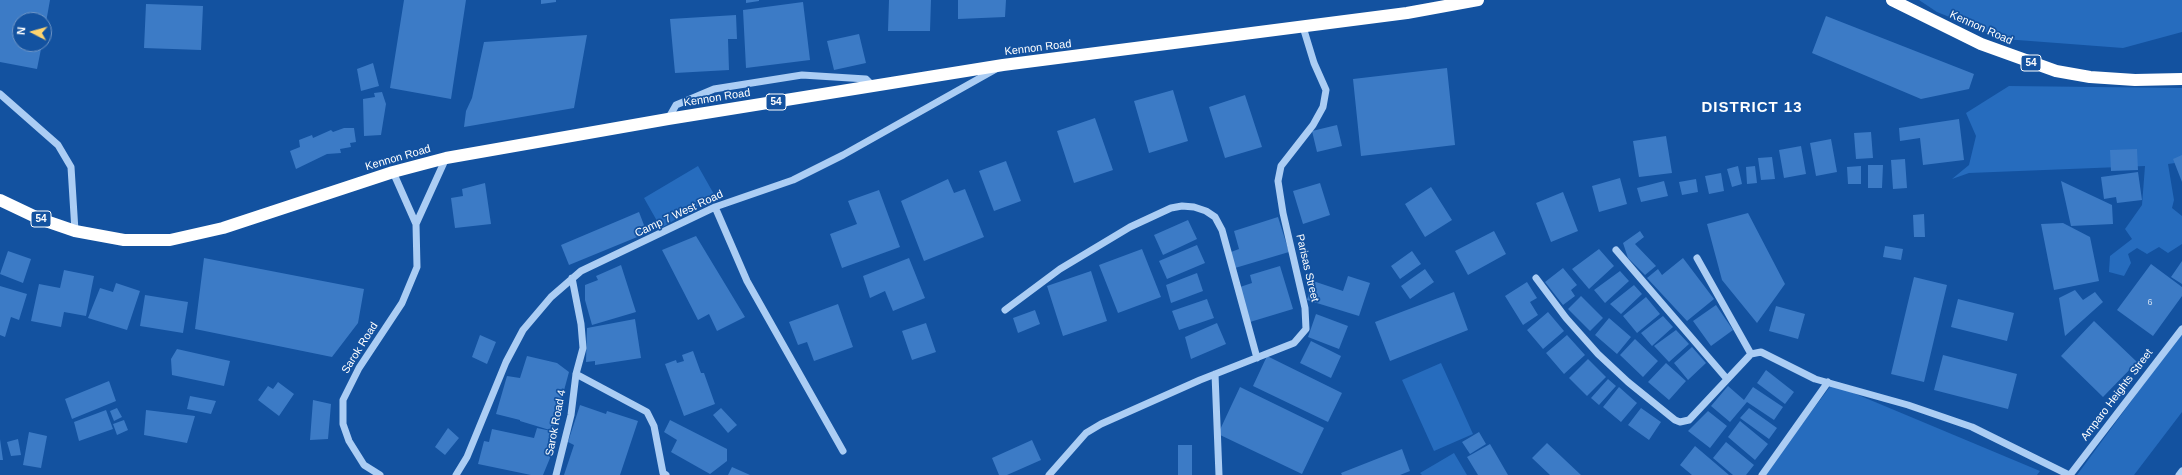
<!DOCTYPE html>
<html>
<head>
<meta charset="utf-8">
<style>
  body { margin:0 }
  #map { position:relative; width:2182px; height:475px; overflow:hidden; background:#1352a0; font-family:Helvetica,sans-serif }
  canvas { display:block }
  .north { position:absolute; left:12px; top:12px; width:40px; height:40px; box-sizing:border-box; background:#1352a0; border:1px solid #7197c6; border-radius:50%; rotate:276deg; font-size:11px; font-weight:700; line-height:16px; text-align:center; color:#fff }
  .north::after { content:''; display:block; margin:auto; width:14px; height:18px; background:#ffd46f; clip-path:polygon(50% 0,100% 100%,50% 72%,0 100%) }
</style>
</head>
<body>
<div id="map">
<canvas width="2182" height="475"></canvas>
<div class="north">N</div>
</div>
<script>
const g = document.querySelector('canvas').getContext('2d');
g.lineJoin = 'round';
function paint(path, color) {
  g.fillStyle = color;
  g.fill(path, 'evenodd');
}
function poly(rows) {
  const path = new Path2D();
  for (const r of rows) {
    path.moveTo(r[0], r[1]);
    for (let i = 2; i < r.length; i += 2) path.lineTo(r[i], r[i + 1]);
  }
  return path;
}
function stroke(path, color, width, dash) {
  g.strokeStyle = color;
  g.lineWidth = width;
  g.lineCap = dash ? 'butt' : 'round';
  g.setLineDash(dash || []);
  g.stroke(path);
}
function drawText(font, color, halo, rows, align = 'center') {
  g.font = font + ' Helvetica,sans-serif';
  g.lineWidth = 3.5;
  g.setLineDash([]);
  g.textBaseline = 'middle';
  g.strokeStyle = halo;
  g.fillStyle = color;
  for (const [text, x, y, turn = 0] of rows) {
    g.save();
    g.translate(x, y);
    g.rotate((+turn || 0) * Math.PI / 180);
    g.textAlign = isNaN(turn) ? turn : align;
    if (halo) g.strokeText(text, 0, 0);
    g.fillText(text, 0, 0);
    g.restore();
  }
}
paint(poly([
  [1919,0,2182,0,2182,32,2123,48,2004,39,1937,12],
  [2009,86,2182,88,2182,162,2168,164,2174,200,2172,208,2182,216,2182,244,2168,253,2159,247,2147,254,2137,248,2128,254,2131,263,2124,276,2109,272,2110,256,2132,239,2125,229,2142,205,2145,166,1969,173,1952,179,1969,165,1976,136,1966,113],
  [698,166,715,196,661,228,644,198],
  [2182,332,2182,412,2134,475,2077,475],
  [1441,363,1473,434,1434,451,1402,380],
  [1832,384,2040,471,2037,475,1764,475],
  [1454,453,1467,475,1422,475,1420,473]
]), '#266cbe');
paint(poly([
  [0,0,50,0,45,28,44,20,20,20,20,44,42,44,37,69,0,62],
  [404,0,466,0,451,99,390,88],
  [541,0,556,0,556,2,541,4],
  [746,0,759,0,759,1,746,3],
  [889,0,931,0,930,31,888,31],
  [958,0,1006,0,1005,17,958,19],
  [803,2,810,60,746,68,743,10],
  [146,4,203,6,201,50,144,48],
  [736,15,737,39,728,39,729,70,675,73,670,19],
  [1826,16,1974,74,1969,89,1921,99,1812,53],
  [859,34,866,63,834,70,827,41],
  [587,35,574,108,464,127,466,111,472,98,484,42],
  [373,63,379,86,361,91,357,69],
  [1447,68,1455,145,1361,156,1353,79],
  [1173,90,1188,141,1149,153,1134,101],
  [382,92,386,104,381,135,364,136,363,99,375,97,374,93],
  [1245,95,1262,147,1225,158,1209,107],
  [1095,118,1113,170,1074,183,1057,131],
  [1959,119,1964,160,1923,165,1920,138,1900,141,1899,128],
  [1337,125,1342,146,1317,152,1312,131],
  [344,128,354,128,356,142,350,143,351,147,340,149,341,153,327,154,296,169,290,151,300,147,299,140,312,135,313,138,331,130,333,132],
  [1871,132,1873,158,1856,159,1854,133],
  [1666,136,1672,173,1639,177,1633,141],
  [1831,139,1837,172,1816,176,1810,143],
  [1801,146,1806,174,1784,178,1779,150],
  [2137,149,2138,170,2111,171,2110,150],
  [2182,155,2182,182,2173,159],
  [1772,157,1775,179,1761,180,1758,158],
  [1905,159,1907,188,1893,189,1891,160],
  [1006,161,1021,201,994,211,979,171],
  [1868,165,1883,165,1882,188,1868,188],
  [1738,166,1742,184,1732,187,1727,169],
  [1755,166,1757,183,1747,184,1746,167],
  [1861,166,1861,184,1848,184,1847,167],
  [2138,172,2142,200,2117,203,2116,197,2104,199,2101,177],
  [1721,173,1724,191,1709,194,1705,176],
  [1620,178,1627,204,1599,212,1592,186],
  [948,179,954,193,965,189,984,237,924,261,901,201],
  [1696,179,1698,192,1682,195,1679,182],
  [1664,181,1668,196,1641,202,1637,188],
  [2061,181,2112,205,2113,224,2071,226],
  [485,183,491,224,455,228,451,198,463,196,462,189],
  [1320,183,1330,215,1303,224,1293,191],
  [1431,187,1452,220,1425,237,1405,204],
  [879,190,900,247,842,268,830,234,857,224,848,201],
  [1563,192,1578,231,1551,242,1536,203],
  [639,212,647,233,569,265,561,245],
  [1748,213,1785,284,1757,323,1722,280,1707,224],
  [1924,214,1925,237,1914,237,1913,215],
  [1278,217,1289,252,1235,268,1231,252,1239,249,1234,231],
  [1188,220,1197,239,1163,255,1154,235],
  [2063,223,2090,237,2099,281,2054,290,2041,224],
  [1494,231,1506,254,1468,275,1455,251],
  [1640,231,1644,237,1635,244,1656,266,1645,275,1628,258,1623,243],
  [696,236,745,317,717,331,709,314,698,320,662,250],
  [1197,245,1205,263,1167,279,1159,261],
  [1885,246,1903,249,1901,260,1883,257],
  [1142,249,1161,297,1118,313,1099,265],
  [1599,249,1614,266,1589,289,1572,269],
  [8,251,31,259,23,283,0,274],
  [1412,251,1421,264,1400,279,1391,266],
  [204,258,364,289,358,323,332,357,195,329],
  [909,258,925,298,893,311,885,291,870,298,863,276],
  [1683,258,1714,299,1687,321,1647,278,1658,269,1662,275],
  [2182,261,2182,284,2171,277],
  [2151,264,2182,287,2182,296,2153,336,2117,310],
  [621,265,636,312,592,325,585,300,585,285,598,280,596,276],
  [1280,266,1293,309,1250,322,1240,287,1252,283,1250,275],
  [1563,268,1577,285,1571,290,1575,296,1563,305,1545,282],
  [1425,269,1434,282,1410,299,1401,286],
  [64,270,94,276,86,316,64,312,61,327,31,321,39,284,60,288],
  [1091,271,1107,321,1063,336,1047,286],
  [1620,271,1629,281,1605,303,1594,290],
  [1197,273,1203,291,1171,303,1166,285],
  [1348,276,1370,283,1359,316,1307,300,1313,281,1343,291],
  [1914,277,1947,285,1924,382,1891,374],
  [1527,282,1537,298,1530,302,1538,315,1523,325,1505,296],
  [116,283,140,291,127,330,88,318,100,288,113,292],
  [1634,285,1642,294,1621,314,1610,304],
  [0,286,27,294,19,320,11,317,5,337,0,335],
  [2075,290,2083,300,2095,292,2103,302,2065,336,2059,298],
  [1454,292,1468,330,1390,361,1375,322],
  [145,295,188,302,183,333,140,326],
  [1581,296,1603,318,1590,331,1568,309],
  [1646,297,1660,314,1637,333,1623,316],
  [1207,299,1214,318,1179,330,1172,311],
  [1958,299,2014,313,2007,341,1951,327],
  [838,304,853,347,814,361,807,342,798,345,789,322],
  [1716,305,1733,330,1711,346,1693,321],
  [1776,306,1805,314,1798,339,1769,331],
  [1035,310,1040,324,1018,333,1013,318],
  [1548,312,1564,331,1543,349,1527,330],
  [1316,314,1348,326,1339,349,1308,337],
  [1663,316,1673,327,1652,346,1641,333],
  [1609,318,1631,337,1617,354,1595,335],
  [635,319,641,358,595,365,595,361,586,362,587,328],
  [2094,321,2137,362,2103,397,2061,356],
  [926,323,936,352,912,360,902,331],
  [1217,323,1226,344,1191,359,1185,337],
  [1676,330,1689,344,1669,362,1654,346],
  [480,335,496,342,487,364,472,357],
  [1567,335,1585,355,1564,374,1546,353],
  [1635,339,1658,361,1643,377,1620,355],
  [1311,341,1341,356,1331,378,1300,363],
  [1692,347,1706,363,1688,380,1674,363],
  [177,349,230,361,224,386,172,375,171,359],
  [693,351,701,373,704,373,715,404,684,416,665,364,676,360,677,363,684,361,682,355],
  [1943,355,2017,374,2008,409,1934,390],
  [527,356,557,363,569,372,553,431,520,421,520,420,496,414,507,376,520,378],
  [1267,356,1342,393,1328,422,1253,386],
  [1588,359,1606,377,1587,396,1569,378],
  [1666,363,1686,381,1669,400,1648,382],
  [1766,370,1794,392,1785,404,1757,383],
  [1608,379,1616,386,1599,405,1591,398],
  [109,381,116,401,72,419,65,399],
  [278,382,294,394,279,416,258,400,268,386,273,389],
  [1728,386,1744,400,1753,387,1783,407,1774,420,1747,402,1730,422,1711,406],
  [1240,387,1324,428,1302,474,1218,434],
  [1619,387,1637,403,1621,422,1603,407],
  [190,396,216,401,211,414,187,409],
  [313,400,331,404,328,439,310,440],
  [580,405,606,414,607,411,638,421,620,475,564,475,574,445,568,442],
  [117,408,122,417,114,421,110,411],
  [721,408,737,425,728,433,713,415],
  [1641,408,1661,422,1649,440,1628,425],
  [1749,408,1777,428,1769,439,1740,418],
  [106,410,113,429,79,441,74,422],
  [146,410,195,416,187,443,144,435],
  [1708,411,1727,426,1710,448,1688,431],
  [124,420,128,430,117,435,113,424],
  [670,420,727,449,727,461,710,474,671,452,677,440,664,432],
  [1740,421,1768,444,1755,460,1728,437],
  [448,428,459,438,445,455,435,447],
  [537,428,556,432,550,458,543,475,531,475,478,464,484,441,489,442,492,429,534,438],
  [29,432,47,436,41,468,23,465],
  [1479,432,1486,444,1470,454,1462,442],
  [0,439,3,460,0,460],
  [18,439,21,455,11,456,7,442],
  [1032,440,1041,460,1007,475,999,475,992,458],
  [1726,442,1754,465,1746,475,1733,475,1713,458],
  [1547,443,1581,475,1550,475,1532,458],
  [1490,444,1508,475,1478,475,1467,457],
  [1178,445,1192,445,1192,475,1178,475],
  [1695,446,1729,475,1692,475,1680,465],
  [1402,449,1410,471,1400,475,1342,475,1341,473],
  [732,467,750,475,728,475]
]), '#3c7bc6');
stroke(poly([
  [0,94,58,145,71,167,75,231],
  [668,119,676,105,714,89,802,75,866,79,874,87],
  [715,207,747,281,843,451],
  [416,224,446,158],
  [1616,250,1727,379],
  [1697,258,1751,354],
  [1536,278,1566,318,1598,354,1628,382,1675,420,1680,422,1689,420,1751,354,1761,352,1815,379,1908,405,1972,427,2069,475],
  [1005,310,1060,269,1130,227,1171,208,1182,206,1194,207,1206,211,1215,217,1222,230,1257,358],
  [576,374,647,412,654,426,663,473,666,475],
  [1215,374,1219,475],
  [380,475,364,465,349,441,343,424,343,400,359,368,402,303,417,267,416,224,393,172],
  [456,475,467,457,506,362,523,330,551,297,581,271,715,207,793,180,843,155,996,69],
  [556,475,571,415,576,374,583,348,581,324,572,278],
  [1049,475,1086,433,1101,424,1200,380,1294,343,1306,329,1305,308,1283,213,1278,181,1281,166,1313,125,1323,107,1326,90,1314,63,1303,27],
  [1762,475,1828,382],
  [2070,475,2182,329],
  [2179,475,2182,471]
]), '#abcdf4', 7);
stroke(poly([
  [1892,0,1981,44,2056,71,2090,77,2135,80,2182,79],
  [0,200,40,219,75,231,124,240,170,240,223,228,393,172,446,158,668,119,1003,65,1407,13,1478,0]
]), '#fff', 12);
drawText('9px', '#cedef1', null, [
  ["6",2150,303]
]);
for (const [x, y, w] of [
  [2031,63,20],
  [776,102,20],
  [41,219,20]
]) {
  const box = new Path2D();
  box.roundRect(x - w / 2, y - 8, w, 16, 3);
  g.fillStyle = '#1352a0';
  g.fill(box);
  stroke(box, '#fff', 1);
}
drawText('bold 10px', '#fff', null, [
  ["54",2031,63],
  ["54",776,102],
  ["54",41,219]
]);
drawText('11px', '#fff', '#1352a0', [
  ["Kennon Road",1981,28,24],
  ["Kennon Road",1038,48,-7],
  ["Kennon Road",717,98,-9],
  ["Kennon Road",398,158,-16],
  ["Camp 7 West Road",679,214,-25],
  ["Parisas Street",1307,268,77],
  ["Sarok Road",360,348,-58],
  ["Amparo Heights Street",2117,395,-53],
  ["Sarok Road 4",556,423,-79]
]);
g.letterSpacing = '1px';
drawText('bold 15px', '#fff', '#1352a0', [
  ["DISTRICT 13",1752,108]
]);
g.letterSpacing = '0px';
</script>
</body>
</html>
